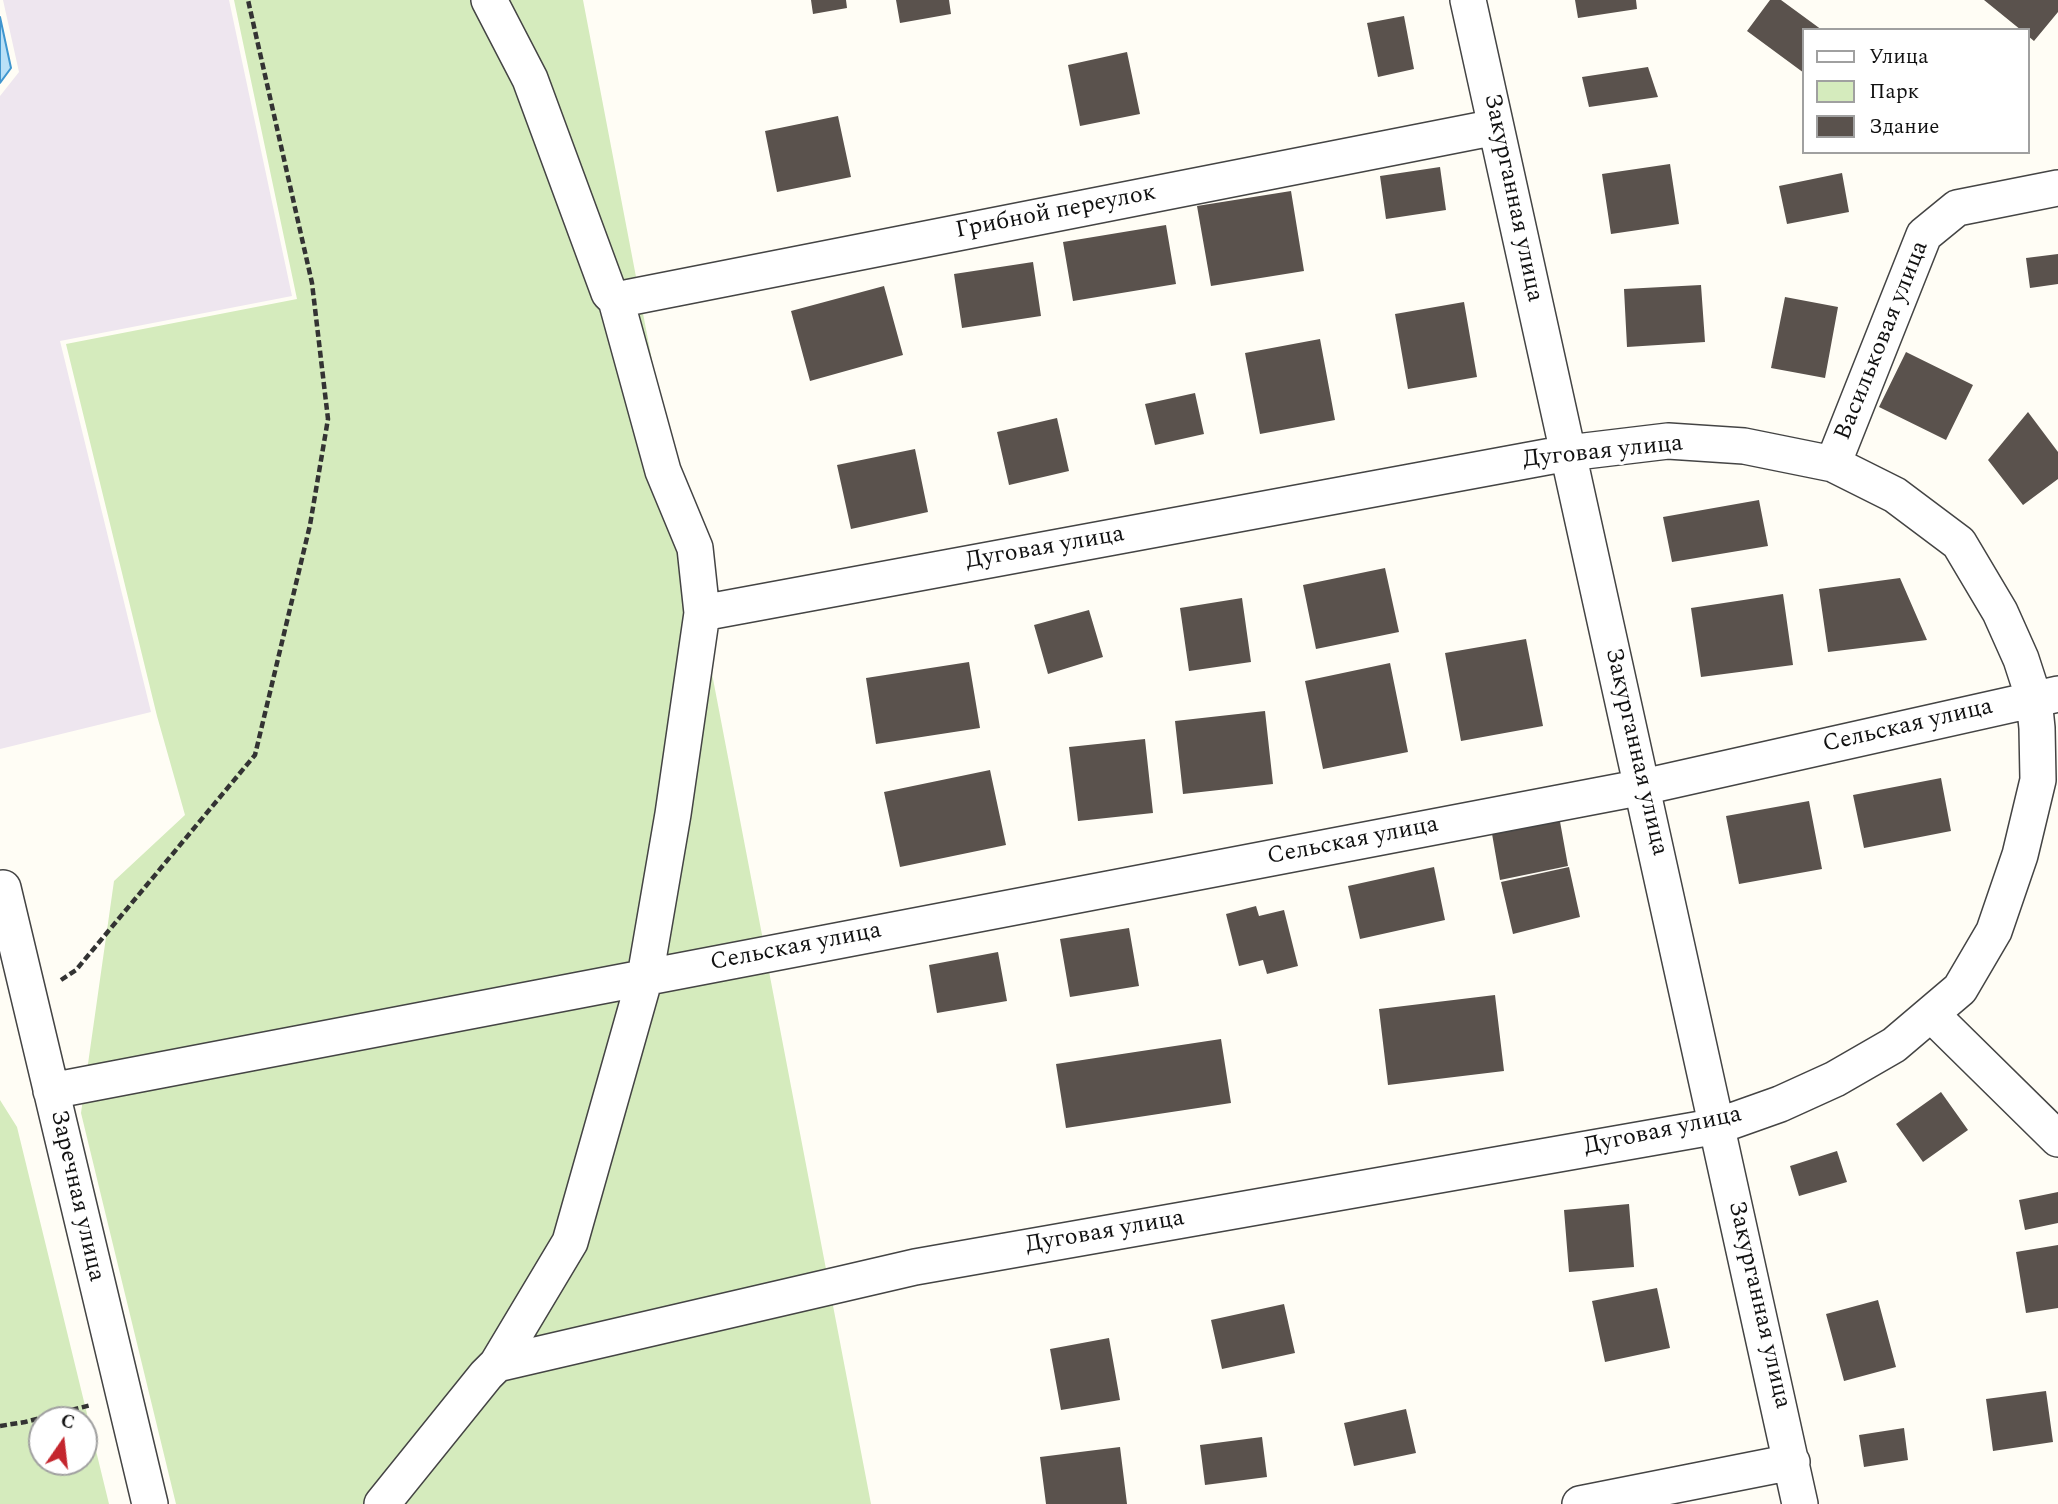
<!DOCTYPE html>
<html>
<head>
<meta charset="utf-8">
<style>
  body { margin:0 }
  #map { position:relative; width:2058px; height:1504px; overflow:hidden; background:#fffdf5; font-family:Spectral,serif }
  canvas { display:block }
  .legend { position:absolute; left:1802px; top:28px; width:228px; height:126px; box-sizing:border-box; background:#fff; border:2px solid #a0a0a0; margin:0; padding:9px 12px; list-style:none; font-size:21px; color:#111 }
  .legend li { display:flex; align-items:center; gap:14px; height:35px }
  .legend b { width:35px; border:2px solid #a0a0a0 }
  .north { position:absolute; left:28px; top:1406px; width:70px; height:70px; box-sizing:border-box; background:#fff; border:2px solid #a0a0a0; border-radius:50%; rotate:14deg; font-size:19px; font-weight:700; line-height:28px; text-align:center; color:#111 }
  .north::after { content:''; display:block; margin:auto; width:24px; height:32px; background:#c4262e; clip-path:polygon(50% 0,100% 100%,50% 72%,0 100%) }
</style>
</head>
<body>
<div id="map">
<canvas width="2058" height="1504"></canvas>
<ul class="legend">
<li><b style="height:9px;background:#fff"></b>Улица</li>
<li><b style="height:19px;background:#d5ebbd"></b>Парк</li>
<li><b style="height:19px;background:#5a524d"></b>Здание</li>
</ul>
<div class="north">С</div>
</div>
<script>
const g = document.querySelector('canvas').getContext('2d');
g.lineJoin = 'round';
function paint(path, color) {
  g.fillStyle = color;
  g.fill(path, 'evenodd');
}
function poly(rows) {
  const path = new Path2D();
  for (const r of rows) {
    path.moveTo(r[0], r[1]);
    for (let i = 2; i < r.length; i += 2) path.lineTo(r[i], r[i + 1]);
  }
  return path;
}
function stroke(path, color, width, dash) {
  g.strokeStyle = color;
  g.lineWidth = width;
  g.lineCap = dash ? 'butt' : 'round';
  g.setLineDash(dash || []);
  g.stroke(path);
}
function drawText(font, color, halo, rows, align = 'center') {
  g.font = font + ' Spectral,serif';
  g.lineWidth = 7;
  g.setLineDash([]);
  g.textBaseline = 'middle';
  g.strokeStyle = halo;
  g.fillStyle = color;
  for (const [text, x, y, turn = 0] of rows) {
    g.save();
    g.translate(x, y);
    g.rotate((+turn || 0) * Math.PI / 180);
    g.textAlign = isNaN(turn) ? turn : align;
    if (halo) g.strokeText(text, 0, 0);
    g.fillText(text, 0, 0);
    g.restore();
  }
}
paint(poly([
  [3,0,229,0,292,296,60,341,151,712,0,749,0,96,19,72]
]), '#eee6ef');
paint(poly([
  [234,0,583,0,871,1504,176,1504,81,1113,114,881,185,815,157,716,66,344,297,299],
  [0,1100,17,1127,109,1504,0,1504],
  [42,1420,84,1420,84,1462,42,1462]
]), '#d5ebbd');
const water = poly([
  [0,17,11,68,0,83,0,17]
]);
paint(water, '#b9e0f7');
stroke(water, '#3f96cf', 2);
paint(poly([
  [811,0,846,0,847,8,813,14],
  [896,0,949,0,951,14,900,23],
  [1575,0,1636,0,1637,9,1578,18],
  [1770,0,1781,0,1822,30,1804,30,1804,73,1747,31],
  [1984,0,2058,0,2058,12,2034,41,2028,36,2028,30,2021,30],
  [1404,16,1414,69,1378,77,1367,23],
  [1127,52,1140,114,1080,126,1068,65],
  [1648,67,1658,97,1589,107,1582,77],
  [838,116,851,177,777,192,765,131],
  [1670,164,1679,224,1611,234,1602,174],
  [1440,167,1446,210,1386,219,1380,176],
  [1842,173,1849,212,1787,224,1779,186],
  [1291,191,1304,271,1211,286,1197,206],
  [1166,225,1176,284,1073,301,1063,242],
  [2058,254,2058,284,2030,288,2026,258],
  [1033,262,1041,316,962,328,954,274],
  [1701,285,1705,342,1627,347,1624,289],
  [884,286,903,355,810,381,791,311],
  [1785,297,1838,307,1825,378,1771,368],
  [1464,302,1477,377,1408,389,1395,314],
  [1320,339,1335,420,1260,434,1245,353],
  [1906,352,1973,385,1946,440,1879,407],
  [1195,393,1204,434,1155,445,1145,404],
  [2028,412,2058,452,2058,479,2023,505,1988,460],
  [1057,418,1069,471,1009,485,997,432],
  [915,449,928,512,851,529,837,465],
  [1759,500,1768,546,1672,562,1663,517],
  [1385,568,1399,632,1316,649,1303,585],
  [1900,578,1927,640,1828,652,1819,589],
  [1783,594,1793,665,1701,677,1691,608],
  [1242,598,1251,662,1189,671,1180,608],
  [1089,610,1103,657,1048,674,1034,625],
  [1526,639,1543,726,1461,741,1445,653],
  [969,662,980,728,876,744,866,678],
  [1390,663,1408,752,1323,769,1305,681],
  [1265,711,1273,784,1183,794,1175,721],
  [1145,739,1153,813,1078,821,1069,747],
  [990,770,1006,845,900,867,884,792],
  [1941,778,1951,831,1864,848,1853,795],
  [1809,801,1822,869,1739,884,1726,816],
  [1559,816,1568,866,1500,880,1491,828],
  [1434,867,1445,920,1360,939,1348,886],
  [1569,867,1580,917,1513,934,1501,882],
  [1256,906,1259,916,1284,910,1298,966,1267,974,1263,960,1239,966,1226,914],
  [1129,928,1139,986,1070,997,1060,939],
  [998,952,1007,1001,937,1013,929,965],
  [1495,995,1504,1071,1388,1085,1379,1009],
  [1221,1039,1231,1103,1066,1128,1056,1064],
  [1941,1092,1968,1130,1923,1162,1896,1124],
  [1837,1151,1847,1182,1799,1196,1790,1166],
  [2058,1192,2058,1223,2025,1230,2019,1200],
  [1629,1204,1634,1267,1569,1272,1564,1210],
  [2058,1245,2058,1308,2026,1313,2016,1252],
  [1657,1288,1670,1348,1605,1362,1592,1301],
  [1878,1300,1896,1367,1844,1381,1826,1314],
  [1284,1304,1295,1353,1222,1369,1211,1320],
  [1109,1338,1120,1400,1061,1410,1050,1349],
  [2046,1391,2053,1442,1993,1451,1986,1399],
  [1406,1409,1416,1453,1354,1466,1344,1423],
  [1904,1428,1908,1460,1864,1467,1859,1435],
  [1262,1437,1267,1477,1205,1485,1200,1445],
  [1120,1447,1127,1504,1046,1504,1040,1457]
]), '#5a524d');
const street = poly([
  [1468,0,1800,1504],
  [616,300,1496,127],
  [1833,464,1924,235,1957,208,2058,188],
  [3,888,150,1504],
  [1931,1014,2058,1139],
  [51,1091,1643,787,2058,694],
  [497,1364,915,1267,1718,1126,1780,1104,1835,1079,1894,1045,1960,989,1994,931,2020,855,2038,780,2037,728,2034,699,2021,659,2000,612,1959,543,1895,495,1833,464,1744,446,1668,441,1568,453,702,613],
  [382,1504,486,1375,497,1364,570,1242,645,977,673,814,702,613,695,548,663,471,616,300,609,293,530,79,489,0],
  [1580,1504,1792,1462]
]);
stroke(street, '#444', 38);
stroke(poly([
  [61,980,76,970,255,755,310,525,328,419,312,283,248,0],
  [0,1426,25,1422,91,1405]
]), '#333', 4.5, [7, 3.5]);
stroke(street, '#fff', 35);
drawText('24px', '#111', '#fff', [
  ["Закурганная улица",1512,198,78],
  ["Грибной переулок",1056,213,-11],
  ["Васильковая улица",1883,341,-68],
  ["Дуговая улица",1603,453,-6],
  ["Дуговая улица",1045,549,-10],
  ["Сельская улица",1908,727,-13],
  ["Закурганная улица",1635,752,77],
  ["Сельская улица",1353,842,-11],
  ["Сельская улица",796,948,-11],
  ["Дуговая улица",1663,1132,-12],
  ["Заречная улица",76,1196,77],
  ["Дуговая улица",1105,1233,-10],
  ["Закурганная улица",1758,1305,77]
]);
</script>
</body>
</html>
